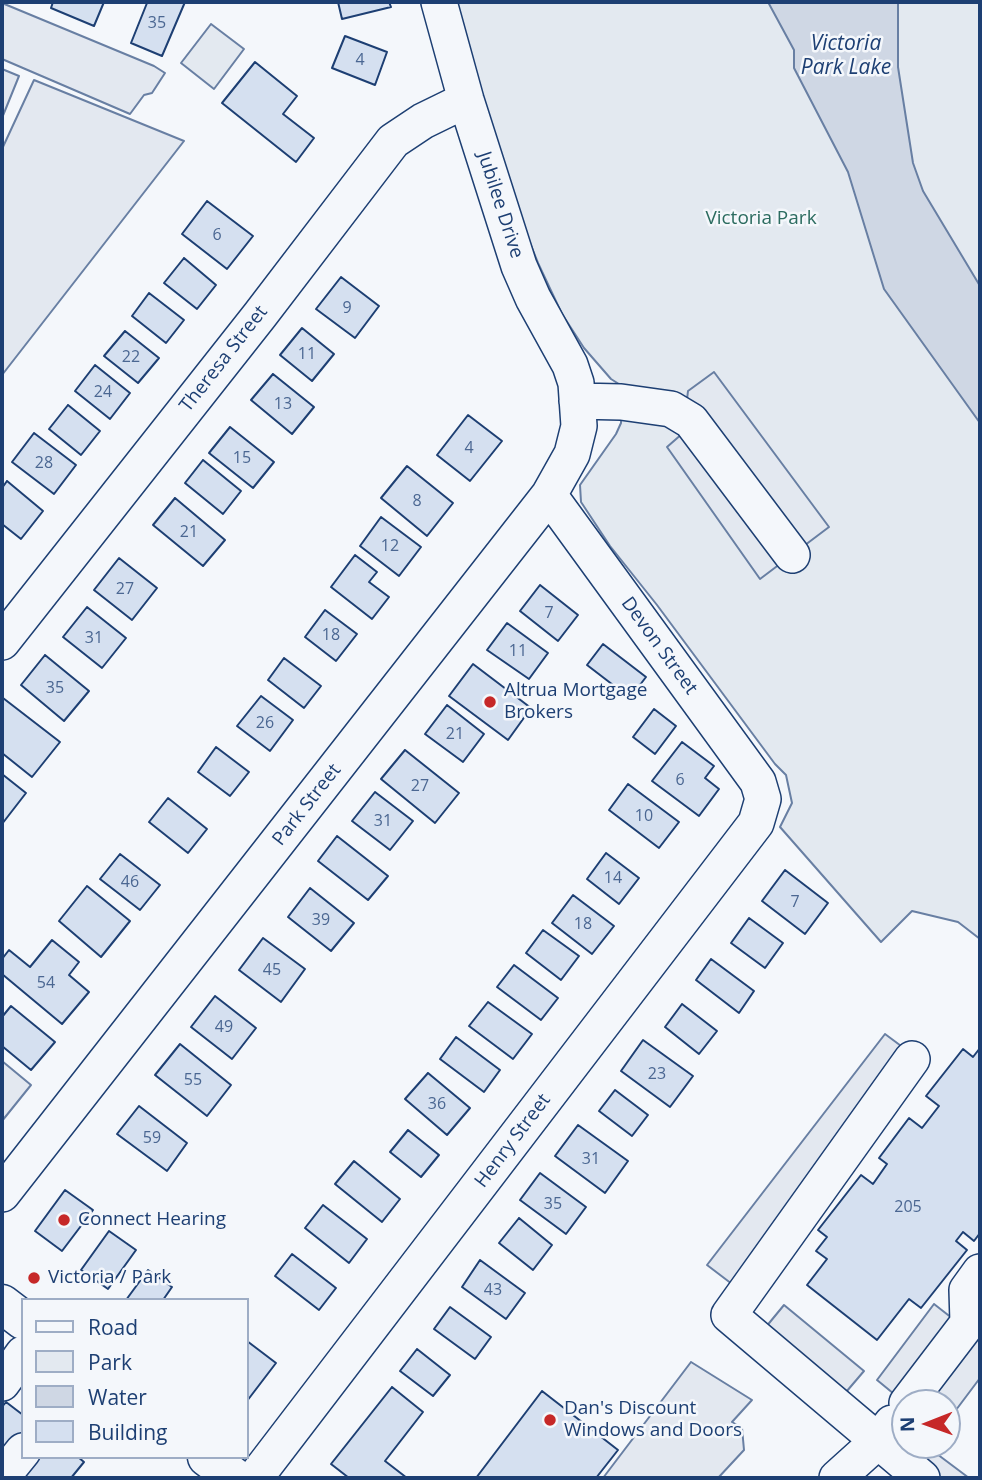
<!DOCTYPE html>
<html>
<head>
<meta charset="utf-8">
<style>
  body { margin:0 }
  #map { position:relative; width:982px; height:1480px; overflow:hidden; background:#f4f7fb; font-family:"Open Sans",sans-serif }
  canvas { display:block }
  .frame { position:absolute; inset:0; border:4px solid #1d3f73; pointer-events:none }
  .legend { position:absolute; left:21px; top:1298px; width:228px; height:161px; box-sizing:border-box; background:#f4f7fb; border:2px solid #9eadc5; margin:0; padding:9px 12px; list-style:none; font-size:21px; color:#1d3f73 }
  .legend li { display:flex; align-items:center; gap:14px; height:35px }
  .legend b { width:35px; border:2px solid #9eadc5 }
  .north { position:absolute; left:891px; top:1389px; width:70px; height:70px; box-sizing:border-box; background:#f4f7fb; border:2px solid #9eadc5; border-radius:50%; rotate:269deg; font-size:19px; font-weight:700; line-height:28px; text-align:center; color:#1d3f73 }
  .north::after { content:''; display:block; margin:auto; width:24px; height:32px; background:#c62828; clip-path:polygon(50% 0,100% 100%,50% 72%,0 100%) }
</style>
</head>
<body>
<div id="map">
<canvas width="982" height="1480"></canvas>
<div class="frame"></div>
<ul class="legend">
<li><b style="height:9px;background:#f4f7fb"></b>Road</li>
<li><b style="height:19px;background:#e3e9f0"></b>Park</li>
<li><b style="height:19px;background:#cfd7e4"></b>Water</li>
<li><b style="height:19px;background:#d5e0f0"></b>Building</li>
</ul>
<div class="north">N</div>
</div>
<script>
const g = document.querySelector('canvas').getContext('2d');
g.lineJoin = 'round';
function paint(path, color) {
  g.fillStyle = color;
  g.fill(path, 'evenodd');
}
function poly(rows) {
  const path = new Path2D();
  for (const r of rows) {
    path.moveTo(r[0], r[1]);
    for (let i = 2; i < r.length; i += 2) path.lineTo(r[i], r[i + 1]);
  }
  return path;
}
function stroke(path, color, width, dash) {
  g.strokeStyle = color;
  g.lineWidth = width;
  g.lineCap = dash ? 'butt' : 'round';
  g.setLineDash(dash || []);
  g.stroke(path);
}
function drawText(font, color, halo, rows, align = 'center') {
  g.font = font + ' "Open Sans",sans-serif';
  g.lineWidth = 5;
  g.setLineDash([]);
  g.textBaseline = 'middle';
  g.strokeStyle = halo;
  g.fillStyle = color;
  for (const [text, x, y, turn = 0] of rows) {
    g.save();
    g.translate(x, y);
    g.rotate((+turn || 0) * Math.PI / 180);
    g.textAlign = isNaN(turn) ? turn : align;
    if (halo) g.strokeText(text, 0, 0);
    g.fillText(text, 0, 0);
    g.restore();
  }
}
const green = poly([
  [456,2,980,2,980,939,958,922,912,911,881,942,780,827,792,803,786,775,775,764,657,605,610,546,581,502,580,485,616,434,621,423,622,386,611,379,584,348,562,314,538,263,521,221,483,101,456,2],
  [211,24,244,49,214,89,181,63,211,24]
]);
paint(green, '#e3e9f0');
stroke(green, '#687fa3', 2);
const parking = poly([
  [2,3,154,66,165,73,152,93,144,95,130,114,2,59,2,3],
  [2,69,19,76,2,118,2,69],
  [34,80,184,141,2,375,2,149,34,80],
  [714,372,829,527,760,579,667,447,683,433,688,391,714,372],
  [885,1034,928,1066,753,1300,707,1265,885,1034],
  [2,1061,31,1085,2,1121,2,1061],
  [934,1304,980,1340,980,1378,947,1422,947,1403,905,1403,877,1380,934,1304],
  [784,1305,864,1371,835,1405,756,1339,784,1305],
  [691,1362,752,1400,732,1422,742,1428,744,1450,718,1478,603,1478,691,1362],
  [933,1451,969,1478,895,1478,920,1466,933,1451]
]);
paint(parking, '#e3e8f0');
stroke(parking, '#687fa3', 2);
const water = poly([
  [768,2,898,2,898,67,913,163,923,191,980,286,980,423,884,289,848,172,794,68,794,50,768,2]
]);
paint(water, '#cfd7e4');
stroke(water, '#687fa3', 2);
const building = poly([
  [53,2,104,2,94,26,51,8,53,2],
  [143,2,185,2,162,56,131,43,147,3,143,2],
  [338,2,389,2,391,7,342,19,338,2],
  [345,36,387,52,375,85,332,68,345,36],
  [255,62,297,96,283,114,314,138,296,162,222,103,255,62],
  [207,201,253,236,227,269,182,234,207,201],
  [184,258,216,285,197,309,164,283,184,258],
  [341,277,379,306,355,338,316,309,341,277],
  [149,293,184,320,166,343,132,316,149,293],
  [302,328,334,354,312,381,280,355,302,328],
  [125,331,159,358,138,383,104,356,125,331],
  [95,365,130,393,110,419,75,391,95,365],
  [273,374,314,407,292,434,251,400,273,374],
  [68,405,100,431,81,455,49,429,68,405],
  [468,415,502,441,470,481,437,455,468,415],
  [230,427,274,462,253,488,209,453,230,427],
  [34,433,76,465,54,494,12,462,34,433],
  [203,460,241,491,223,514,185,483,203,460],
  [407,466,453,503,427,536,381,498,407,466],
  [7,481,43,511,21,539,2,524,2,488,7,481],
  [175,498,225,540,203,566,153,525,175,498],
  [381,517,421,547,399,576,360,546,381,517],
  [355,555,377,572,369,582,389,597,372,619,331,587,355,555],
  [119,558,157,588,132,620,94,590,119,558],
  [540,585,578,615,558,641,520,611,540,585],
  [87,607,126,638,102,668,63,637,87,607],
  [325,610,357,634,336,661,305,637,325,610],
  [507,623,548,653,529,679,487,650,507,623],
  [603,644,646,677,630,698,587,665,603,644],
  [45,655,89,691,64,721,21,685,45,655],
  [284,658,321,686,304,708,268,680,284,658],
  [473,664,531,708,508,740,449,696,473,664],
  [261,696,293,720,270,751,237,726,261,696],
  [3,698,60,742,32,777,2,753,3,698],
  [447,705,484,734,463,762,425,734,447,705],
  [654,709,676,726,655,754,633,737,654,709],
  [682,742,714,766,705,778,719,789,699,816,652,781,682,742],
  [216,747,249,772,230,796,198,772,216,747],
  [405,750,459,793,435,823,381,779,405,750],
  [2,774,26,793,2,824,2,774],
  [628,784,679,822,659,848,609,810,628,784],
  [375,792,413,821,390,850,352,821,375,792],
  [168,798,207,829,188,853,149,822,168,798],
  [337,836,388,876,368,900,318,861,337,836],
  [606,853,639,878,619,904,587,879,606,853],
  [120,854,160,885,140,910,100,879,120,854],
  [785,870,828,903,805,934,762,901,785,870],
  [87,886,130,921,101,957,59,921,87,886],
  [310,888,354,923,331,951,288,917,310,888],
  [573,895,614,926,592,954,552,923,573,895],
  [749,918,783,943,765,968,731,943,749,918],
  [543,930,579,956,561,980,526,953,543,930],
  [263,938,305,969,281,1002,239,970,263,938],
  [52,940,79,962,69,975,89,992,62,1024,2,974,2,959,9,950,30,967,52,940],
  [711,959,754,991,739,1013,696,980,711,959],
  [514,965,558,998,541,1020,497,987,514,965],
  [215,996,256,1028,232,1059,191,1027,215,996],
  [488,1002,532,1034,513,1059,469,1026,488,1002],
  [682,1004,717,1031,699,1054,665,1027,682,1004],
  [11,1006,55,1042,31,1070,2,1046,2,1017,11,1006],
  [456,1037,500,1070,484,1092,440,1059,456,1037],
  [643,1040,693,1076,670,1107,621,1071,643,1040],
  [180,1044,231,1085,207,1116,155,1075,180,1044],
  [980,1048,980,1233,974,1241,963,1232,956,1241,967,1250,921,1308,909,1299,877,1340,807,1285,827,1259,816,1251,827,1237,818,1230,861,1175,873,1184,887,1164,879,1158,909,1118,922,1128,939,1106,926,1096,963,1049,973,1057,980,1048],
  [428,1073,470,1108,447,1135,405,1099,428,1073],
  [615,1090,648,1115,632,1136,599,1111,615,1090],
  [139,1106,187,1143,167,1171,117,1134,139,1106],
  [578,1125,628,1161,605,1193,555,1156,578,1125],
  [408,1130,439,1155,421,1177,390,1152,408,1130],
  [354,1161,400,1199,382,1222,335,1184,354,1161],
  [540,1173,586,1207,566,1234,520,1200,540,1173],
  [65,1190,93,1210,62,1251,35,1231,65,1190],
  [323,1205,367,1239,349,1263,305,1228,323,1205],
  [519,1218,552,1245,533,1270,499,1243,519,1218],
  [109,1231,136,1250,108,1289,81,1270,109,1231],
  [292,1254,336,1288,319,1310,275,1276,292,1254],
  [480,1260,525,1293,506,1319,462,1287,480,1260],
  [148,1270,172,1287,163,1300,126,1300,148,1270],
  [450,1307,491,1337,475,1359,434,1329,450,1307],
  [247,1341,276,1363,247,1401,247,1341],
  [417,1349,450,1375,433,1396,400,1371,417,1349],
  [392,1387,423,1412,385,1461,407,1478,349,1478,331,1464,392,1387],
  [542,1391,618,1450,596,1478,476,1478,542,1391],
  [6,1402,23,1415,23,1441,2,1454,2,1407,6,1402],
  [35,1457,78,1457,84,1462,71,1478,18,1478,35,1457]
]);
paint(building, '#d5e0f0');
stroke(building, '#1d3f73', 2);
const minor = poly([
  [577,401,621,402,671,409,691,421,792,555],
  [2,642,260,315,393,141,423,121,466,100],
  [912,1059,729,1315,922,1478],
  [2,1194,549,495,572,454,579,426,576,383,570,365,533,298,519,266,466,100,439,2],
  [968,1323,967,1290,980,1272],
  [2,1383,23,1354],
  [907,1403,968,1323,980,1320],
  [2,1477,23,1451],
  [255,1478,756,823,763,799,758,782,549,495],
  [837,1478,878,1441,892,1423]
]);
const major = poly([
  [2,1304,23,1320],
  [207,1457,235,1478]
]);
stroke(minor, '#1d3f73', 38);
stroke(major, '#1d3f73', 41);
stroke(minor, '#f4f7fb', 35);
stroke(major, '#f4f7fb', 38);
for (const [x, y, r, color] of [
  [490,702,7,"#c62828"],
  [64,1220,7,"#c62828"],
  [34,1278,7,"#c62828"],
  [550,1420,7,"#c62828"]
]) {
  const dot = new Path2D();
  dot.arc(x, y, r, 0, 2 * Math.PI);
  g.fillStyle = color;
  g.fill(dot);
  stroke(dot, '#f4f7fb', 2.5);
}
drawText('16px', '#4b6792', null, [
  ["35",157,23],
  ["4",360,60],
  ["6",217,235],
  ["9",347,308],
  ["11",307,354],
  ["22",131,357],
  ["24",103,392],
  ["13",283,404],
  ["4",469,448],
  ["15",242,458],
  ["28",44,463],
  ["8",417,501],
  ["21",189,532],
  ["12",390,546],
  ["27",125,589],
  ["7",549,613],
  ["18",331,635],
  ["31",94,638],
  ["11",518,651],
  ["35",55,688],
  ["26",265,723],
  ["21",455,734],
  ["6",680,780],
  ["27",420,786],
  ["10",644,816],
  ["31",383,821],
  ["14",613,878],
  ["46",130,882],
  ["7",795,902],
  ["39",321,920],
  ["18",583,924],
  ["45",272,970],
  ["54",46,983],
  ["49",224,1027],
  ["23",657,1074],
  ["55",193,1080],
  ["36",437,1104],
  ["59",152,1138],
  ["31",591,1159],
  ["35",553,1204],
  ["205",908,1207],
  ["43",493,1290]
]);
drawText('19px', '#1d3f73', '#f4f7fb', [
  ["Jubilee Drive",500,205,72],
  ["Theresa Street",224,359,-52],
  ["Devon Street",659,646,54],
  ["Park Street",307,805,-52],
  ["Henry Street",513,1141,-53]
]);
drawText('19px', '#2c6c60', '#f4f7fb', [
  ["Victoria Park",761,219]
]);
drawText('19px', '#1d3f73', '#f4f7fb', [
  ["Altrua Mortgage",504,691],
  ["Brokers",504,713],
  ["Connect Hearing",78,1220],
  ["Victoria / Park",48,1278],
  ["Dan's Discount",564,1409],
  ["Windows and Doors",564,1431]
], 'left');
drawText('italic 21px', '#1d3f73', '#f4f7fb', [
  ["Victoria",846,44],
  ["Park Lake",846,68]
]);
</script>
</body>
</html>
